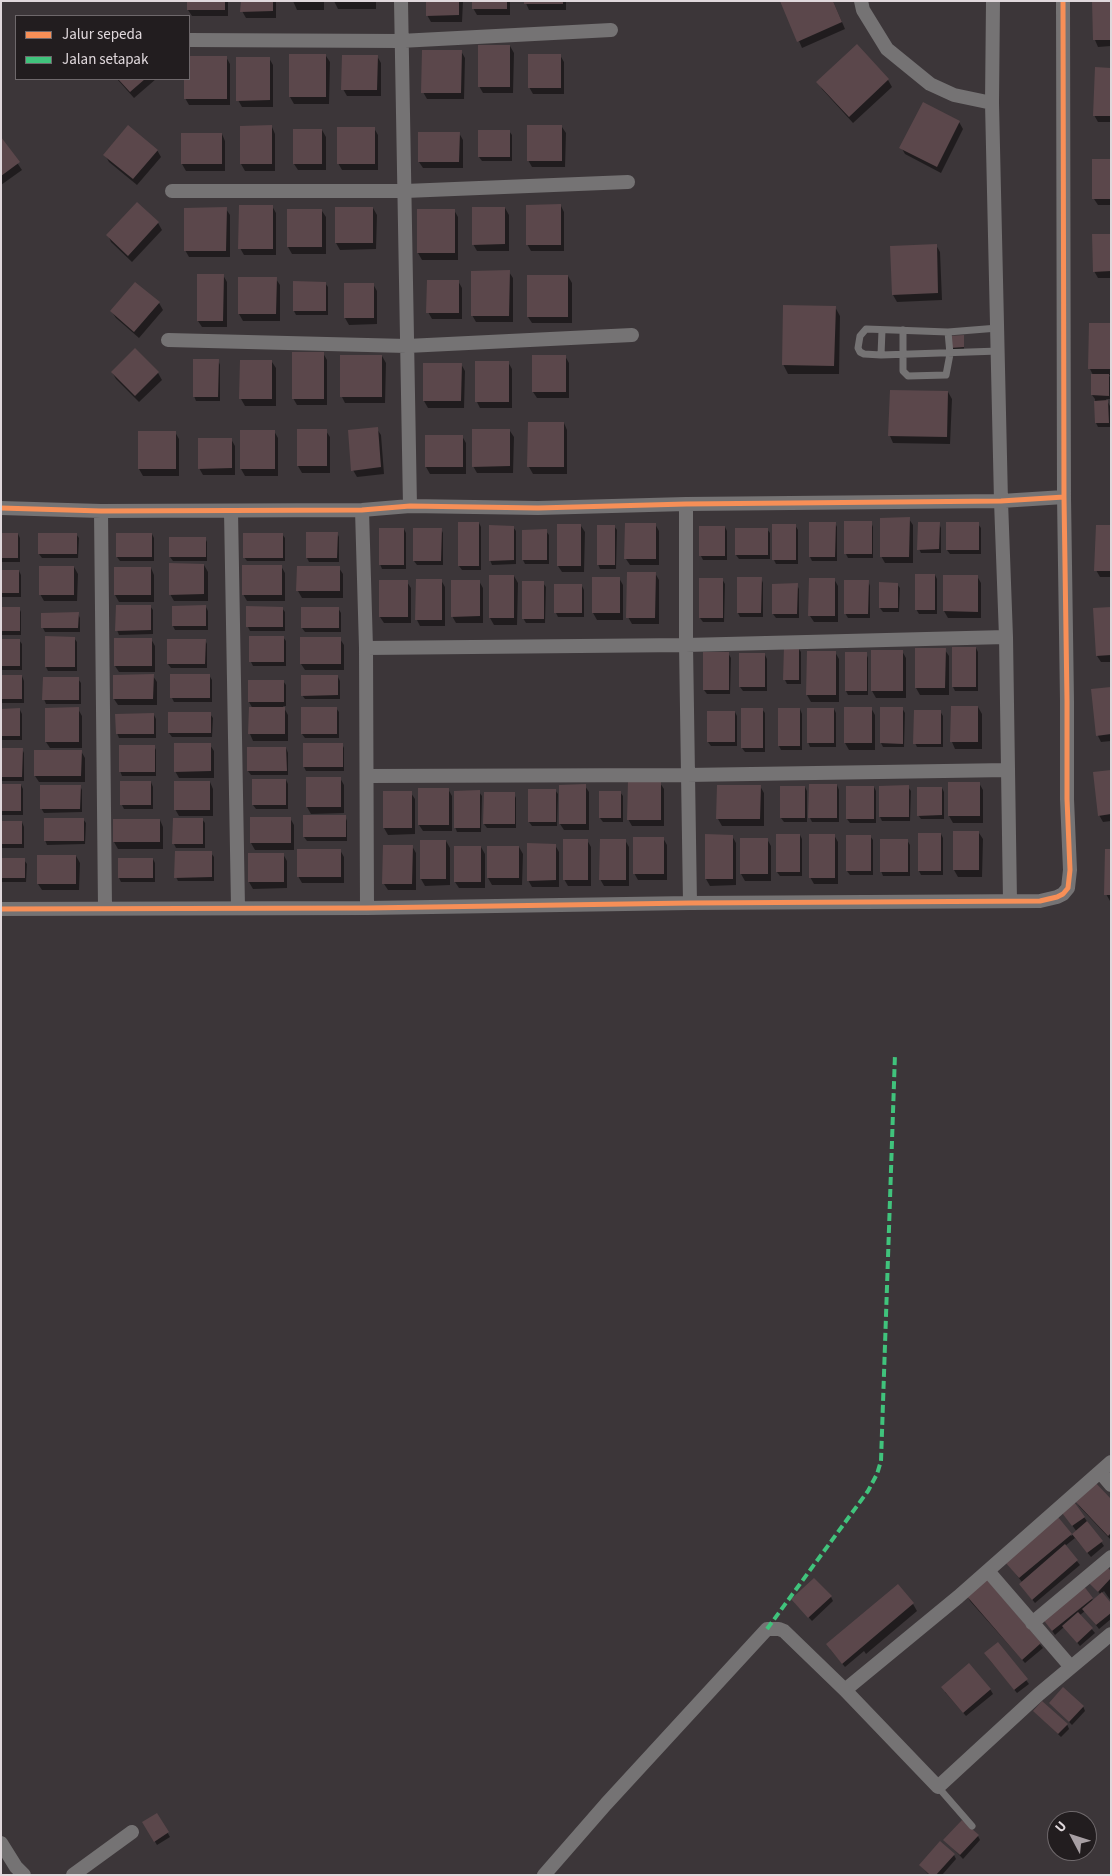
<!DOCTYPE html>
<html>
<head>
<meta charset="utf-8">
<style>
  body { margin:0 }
  #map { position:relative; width:1112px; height:1876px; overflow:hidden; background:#3c3639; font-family:"Source Sans 3",sans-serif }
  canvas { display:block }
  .frame { position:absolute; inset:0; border:2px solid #e0d8dc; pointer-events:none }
  .legend { position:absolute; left:15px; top:15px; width:175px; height:65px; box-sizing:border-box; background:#221d1f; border:1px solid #6e686b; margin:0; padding:6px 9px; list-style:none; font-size:15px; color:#e0d8dc }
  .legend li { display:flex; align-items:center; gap:10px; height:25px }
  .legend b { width:25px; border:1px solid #6e686b }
  .north { position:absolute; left:1047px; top:1811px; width:50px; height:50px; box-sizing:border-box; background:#221d1f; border:1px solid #6e686b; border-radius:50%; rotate:310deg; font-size:14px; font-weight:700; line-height:20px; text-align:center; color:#e0d8dc }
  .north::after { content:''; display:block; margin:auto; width:18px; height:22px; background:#a79fa3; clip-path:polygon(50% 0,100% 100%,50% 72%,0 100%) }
</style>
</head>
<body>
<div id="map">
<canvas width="1112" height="1876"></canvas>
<div class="frame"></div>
<ul class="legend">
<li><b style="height:6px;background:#f78f57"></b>Jalur sepeda</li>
<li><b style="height:6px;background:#40c37c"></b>Jalan setapak</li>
</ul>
<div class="north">U</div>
</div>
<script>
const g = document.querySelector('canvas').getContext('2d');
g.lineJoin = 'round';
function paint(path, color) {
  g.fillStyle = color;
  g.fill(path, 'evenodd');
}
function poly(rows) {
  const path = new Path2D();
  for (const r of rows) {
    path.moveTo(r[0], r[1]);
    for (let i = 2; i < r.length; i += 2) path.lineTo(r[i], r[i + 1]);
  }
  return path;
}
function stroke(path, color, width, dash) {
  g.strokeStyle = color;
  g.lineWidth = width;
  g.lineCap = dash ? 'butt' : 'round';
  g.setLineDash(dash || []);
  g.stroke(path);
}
paint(poly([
  [188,1,228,1,228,16,192,16,188,10],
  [242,1,276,1,276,18,246,18,242,11],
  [293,1,324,1,324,10,297,10],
  [334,1,376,1,376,9,338,9],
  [427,1,463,1,462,22,431,22,427,15],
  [473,1,510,1,510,15,477,15,473,8],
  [525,1,566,1,566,10,529,10],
  [833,1,845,29,802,48,799,41],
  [1111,1,1111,46,1098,47,1095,40],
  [510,46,514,53,513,93,483,93,479,86],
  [856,46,888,80,892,87,853,123,822,89,818,82],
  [461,51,465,58,464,99,427,99,423,92],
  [560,55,564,62,564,94,533,94,529,87],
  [326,56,330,62,329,104,294,104,290,97],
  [377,56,381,63,381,96,347,96,343,89],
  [189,57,226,57,230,64,230,105,189,105,185,98,185,79,189,79],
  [269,58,273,65,273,107,242,107,238,100],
  [1111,69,1111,122,1098,122,1094,115],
  [117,79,156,79,134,98],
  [959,122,963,129,941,173,905,154,901,147],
  [241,127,272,127,275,134,275,171,245,171,241,164],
  [562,127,566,133,565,167,532,167,528,160],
  [374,128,378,135,378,170,342,170,338,163],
  [322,130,326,137,326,170,298,170,294,164],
  [480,131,509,131,512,135,512,161,482,161,479,157],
  [459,133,463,140,463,168,423,168,419,162],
  [222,134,225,141,225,171,186,171,182,164],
  [1,139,22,170,1,185],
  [157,150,161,157,137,185,109,162,105,155],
  [1111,160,1111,205,1098,205,1094,199],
  [137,203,158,223,162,230,132,262,111,242,108,235],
  [272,206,276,213,276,255,244,255,240,248],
  [561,206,564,212,564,251,531,251,527,244],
  [373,208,377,215,376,249,340,250,336,243],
  [505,208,509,215,509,251,477,251,473,244],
  [226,209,230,215,230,257,189,257,185,250],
  [454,210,458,217,458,260,422,260,418,253],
  [288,211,322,211,326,217,326,254,292,254,288,247],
  [1111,235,1111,278,1098,278,1094,271],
  [936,245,940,252,942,300,897,302,893,295],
  [509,272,513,278,513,322,476,322,472,315],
  [223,275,227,282,227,327,202,327,198,321],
  [568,276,572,283,572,323,532,323,528,317],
  [276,279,280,285,280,321,243,321,239,314],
  [458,281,462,288,462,319,432,319,428,312],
  [325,283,328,287,328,315,296,315,294,311],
  [373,284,377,291,377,324,349,325,345,318],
  [159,303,163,310,139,338,116,318,112,312],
  [835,307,840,316,839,374,788,374,783,364],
  [1111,324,1111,375,1109,375,1111,379,1111,399,1106,399,1110,406,1110,427,1098,427,1096,423,1095,399,1092,395,1093,375,1090,369],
  [951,337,964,338,964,349,953,349],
  [135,349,158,373,162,380,139,402,116,379,112,372],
  [323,353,327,360,327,405,297,405,293,398],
  [382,356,386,363,385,403,345,403,342,397],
  [565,356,569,363,569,398,537,398,533,392],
  [218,360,220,365,220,401,196,401,194,396],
  [241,362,272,362,276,368,276,406,245,406,241,399],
  [508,362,512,369,512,408,480,408,477,402],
  [461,364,465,371,464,408,428,408,424,401],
  [948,392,952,399,950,444,893,443,890,436],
  [564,423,567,430,567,474,533,474,529,467],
  [377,429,381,435,384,474,357,477,353,470],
  [274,431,278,438,278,476,245,476,241,469,241,432],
  [326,431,330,437,330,473,302,473,298,466],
  [510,431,514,437,513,473,477,473,473,466],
  [175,432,179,439,179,476,143,476,139,469],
  [426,436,462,436,466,443,466,474,430,474,426,467],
  [231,439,235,446,235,475,203,475,199,468],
  [909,519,913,525,913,563,885,563,881,556],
  [846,522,871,522,873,527,873,558,848,558,846,554],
  [479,523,481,527,481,570,462,570,459,566],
  [810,523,835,523,837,527,837,561,812,561,810,557],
  [655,524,659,531,659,565,630,565,626,559],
  [939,524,941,528,941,553,921,553,919,549],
  [978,524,981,528,981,554,950,554,947,550],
  [795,525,798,530,798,564,776,564,774,560],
  [581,526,585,532,584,572,562,572,558,566],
  [614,526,617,530,616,569,600,569,598,564],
  [1111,526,1111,577,1100,577,1096,570],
  [513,527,516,531,516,564,492,565,490,560],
  [725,527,727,531,727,560,703,560,701,556],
  [404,529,406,533,406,569,382,569,380,564],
  [441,529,443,533,443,565,417,565,414,561],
  [767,529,770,533,770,559,739,559,736,555],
  [523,531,546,531,549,535,549,564,525,564,523,560],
  [337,533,339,537,339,562,309,562,307,558],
  [1,534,18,534,20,538,20,562,1,562],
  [76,534,79,538,78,558,42,558,39,554],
  [152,534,154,538,154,561,120,561,117,557],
  [282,534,285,538,285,561,247,561,244,557],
  [205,538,207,542,207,561,173,561,170,557],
  [204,565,208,572,208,601,174,601,170,594],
  [281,566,285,573,285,601,247,601,243,594],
  [74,567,78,574,77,601,44,601,40,594],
  [151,568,154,575,154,602,119,602,115,595],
  [339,568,343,574,343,598,302,598,298,591],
  [1,571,19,571,21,575,21,597,1,597],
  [655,573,659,580,659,624,632,624,628,617],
  [935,575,937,579,937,614,919,614,916,609],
  [491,576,514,576,518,583,517,625,494,625,490,618],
  [944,576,977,576,981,583,981,618,948,618,944,611],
  [619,578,623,585,623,620,597,620,593,613],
  [761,578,763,583,763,617,740,617,738,613],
  [722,579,725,584,724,622,703,622,700,618],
  [834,579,838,586,838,622,814,622,810,616],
  [441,580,445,587,445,626,420,626,417,620],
  [479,581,483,588,483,623,456,623,452,616],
  [868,581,870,586,870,618,848,618,845,613],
  [407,582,411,588,411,623,384,623,380,617],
  [543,583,546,587,545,623,526,623,523,618],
  [897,584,900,588,899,612,883,612,880,608],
  [797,585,799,589,799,618,776,618,773,614],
  [582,586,584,590,584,617,558,617,556,613],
  [150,606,153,610,153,634,119,635,117,630],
  [206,607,208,611,208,630,175,630,173,626],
  [1,608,19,608,21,612,21,635,1,635],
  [282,608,285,612,285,631,250,631,248,627],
  [302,608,338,608,341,613,341,632,305,632,302,628],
  [1111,608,1111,662,1101,662,1097,656],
  [78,614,80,618,80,632,45,632,43,628],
  [283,637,286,641,286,666,253,666,251,662],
  [46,638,74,638,77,642,77,671,48,671,46,667],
  [151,639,155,646,155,672,119,672,115,666],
  [340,639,344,645,344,670,305,670,301,664],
  [1,640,19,640,22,644,22,670,1,670],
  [205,640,207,644,207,668,171,668,168,664],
  [798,648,801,652,801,684,787,684,785,680],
  [976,648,978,652,978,691,955,691,953,687],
  [945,650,949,656,949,695,920,695,916,688],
  [902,651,906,658,906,698,876,698,872,691],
  [835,652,839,659,839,702,811,702,807,695],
  [728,653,731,658,730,694,707,694,704,690],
  [846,653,866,653,868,658,868,695,848,695,846,691],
  [740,655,765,655,767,659,767,691,743,691,740,687],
  [209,675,212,680,212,702,174,702,172,698],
  [22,676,24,681,24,703,1,703,1,677],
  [153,676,157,682,157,705,118,705,114,699],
  [338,677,340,681,340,699,305,699,302,695],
  [78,679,81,683,81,704,46,704,44,699],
  [283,681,286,685,286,706,283,706,288,715,288,741,253,741,250,734,250,709,253,709,249,702],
  [1111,688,1111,741,1101,742,1098,736],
  [952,707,978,707,982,714,982,749,955,749,952,742],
  [336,708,339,712,339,738,305,738,302,734],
  [871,708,875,715,875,750,849,750,845,743],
  [881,708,902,708,905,713,904,747,883,747,881,743],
  [78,709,82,716,82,748,50,748,46,742],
  [762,709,765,713,765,752,745,752,742,748],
  [800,709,802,714,802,750,781,750,779,746],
  [834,709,836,713,836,747,810,747,808,742],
  [1,710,20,710,22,714,22,740,1,740],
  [940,711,943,716,943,747,917,747,915,743],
  [735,712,737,716,737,746,711,746,708,742],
  [210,714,213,718,212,737,172,737,169,733],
  [154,715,156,719,156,738,119,738,117,733],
  [304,744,342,744,344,748,344,771,306,771,304,767],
  [210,745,214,751,214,778,179,778,175,771],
  [154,746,156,750,156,776,122,776,120,771],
  [286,748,288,753,288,775,251,775,248,771],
  [1,749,22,749,24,753,24,781,1,781],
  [81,751,85,758,85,782,39,782,35,776],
  [1111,771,1111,821,1103,822,1099,815],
  [340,778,344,785,344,813,311,814,307,807],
  [286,780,288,784,288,809,256,809,253,805],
  [151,782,153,787,153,809,124,809,122,805],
  [210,782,213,789,213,816,179,816,175,809],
  [660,783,664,789,664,826,632,826,628,819],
  [979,783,983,790,983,823,953,823,949,816],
  [1,785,21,785,23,789,23,815,1,815],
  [837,785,839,790,839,822,812,822,810,818],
  [80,786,82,790,82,812,44,813,41,808],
  [585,786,589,792,589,830,564,830,560,824],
  [760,786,764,793,764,826,722,826,718,819],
  [781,787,805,787,807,791,807,822,784,822,781,818],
  [874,787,876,791,876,823,850,823,847,819],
  [908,787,911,791,910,821,882,821,880,817],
  [942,788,944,792,944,819,921,819,918,815],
  [448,789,452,796,452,831,423,831,419,825],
  [555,790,558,794,557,826,532,826,529,822],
  [479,792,482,796,481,832,457,832,455,827],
  [620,792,623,796,623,822,603,822,600,818],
  [411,793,415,799,415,834,388,835,384,828],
  [514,794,516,798,516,828,487,828,484,824],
  [345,816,347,821,347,841,307,841,304,837],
  [290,818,294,825,294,850,255,850,251,843],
  [83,819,86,823,85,844,47,845,45,840],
  [202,819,205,823,205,848,176,848,174,844],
  [160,820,163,827,163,849,118,849,114,842],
  [1,822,22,822,24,827,24,848,1,848],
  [979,833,983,839,982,877,958,877,954,870],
  [941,834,943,838,943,875,921,875,919,871],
  [800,835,802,839,802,876,780,876,777,872],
  [834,835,838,842,838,884,814,884,810,877],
  [732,836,736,843,736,885,710,886,706,879],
  [870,836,873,840,873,875,850,875,847,871],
  [663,838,667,845,667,880,638,880,634,873],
  [767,839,771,846,771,881,745,881,741,874],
  [587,840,591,847,591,886,568,886,564,879],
  [625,840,629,847,629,886,604,886,600,879],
  [907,840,910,845,910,876,883,876,881,871],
  [446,841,450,848,450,885,425,886,421,879],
  [555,845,559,852,559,887,532,887,528,880],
  [412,846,416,853,416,890,388,890,384,884],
  [481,847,485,854,485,888,459,888,455,882],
  [519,847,523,854,522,885,492,885,488,878],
  [340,850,344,857,344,883,302,883,298,876],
  [1111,850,1111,901,1110,901,1106,894],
  [211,853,214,857,214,881,178,881,176,877],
  [283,854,287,861,287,888,253,889,249,882],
  [76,856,80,863,79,890,42,890,38,884],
  [153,859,155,863,155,882,121,882,119,878],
  [1,860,24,860,27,864,26,882,1,882],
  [1075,1499,1111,1501,1111,1540,1079,1506],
  [1063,1513,1084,1517,1104,1546,1091,1557,1075,1538,1065,1546,1080,1565,1035,1603,1023,1588,1022,1582,1006,1562,1058,1519,1071,1536,1077,1532],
  [1111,1573,1111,1601,1104,1591,1101,1594,1111,1605,1111,1619,1099,1629,1085,1611,1080,1615,1095,1633,1080,1646,1064,1627,1055,1635,1046,1622,1092,1599,1094,1601,1101,1595,1091,1583],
  [985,1578,1043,1648,1025,1663,970,1601,967,1594],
  [831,1597,833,1601,812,1621,795,1603],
  [913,1604,917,1611,866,1654,864,1651,845,1667,830,1649],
  [988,1658,1026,1680,1029,1684,1017,1693],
  [990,1689,993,1694,966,1716,945,1692],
  [1051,1703,1083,1706,1085,1711,1072,1725],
  [1034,1711,1067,1724,1069,1729,1061,1737],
  [157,1814,170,1837,157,1845,144,1823],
  [978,1836,980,1840,963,1859,945,1840],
  [954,1855,956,1859,942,1875,929,1875,920,1865]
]), '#0007');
paint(poly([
  [187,1,225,1,225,10,187,10],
  [241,1,273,1,273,11,240,12],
  [426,1,459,1,459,15,426,16],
  [472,1,507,1,507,9,472,9],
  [524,1,563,1,563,4,524,4],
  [780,1,833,1,842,22,797,42],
  [1092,1,1111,1,1111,40,1093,40],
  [857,44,889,79,849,117,816,82],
  [478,45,510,45,510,87,478,87],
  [422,50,462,50,461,93,421,93],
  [289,54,326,54,326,97,289,97],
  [528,54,561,54,561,88,528,88],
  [342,55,378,55,377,90,341,90],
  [189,56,227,56,227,99,184,99,184,79,189,79],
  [236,57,270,57,270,100,236,101],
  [1095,67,1111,68,1111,116,1093,116],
  [118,79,145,79,130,92],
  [923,102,960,121,937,167,899,148],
  [128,125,158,150,133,179,103,155],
  [272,125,272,164,240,164,240,126],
  [527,125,562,125,562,161,527,161],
  [337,127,375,127,375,164,337,164],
  [293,129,322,129,322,164,293,164],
  [478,130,510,130,510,157,478,157],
  [418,132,460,132,459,162,418,162],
  [181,133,222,133,222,164,181,164],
  [1,137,20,162,1,176],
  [1092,159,1111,159,1111,199,1092,199],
  [137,202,159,222,128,256,106,235],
  [561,204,561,245,526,245,526,205],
  [239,205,273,205,273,249,238,249],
  [227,207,226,251,184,251,184,208],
  [335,207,373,207,373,243,335,243],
  [472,207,505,207,505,244,472,245],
  [287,209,322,209,322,247,287,247],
  [417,209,455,209,455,253,417,253],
  [1092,234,1111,234,1111,271,1093,272],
  [937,244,938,293,892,295,890,246],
  [510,270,509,316,471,316,471,271],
  [197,274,224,274,223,321,197,321],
  [527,275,568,275,568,317,527,317],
  [238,277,277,277,276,314,238,314],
  [427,280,459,280,459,313,426,313],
  [293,281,326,282,326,311,293,311],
  [135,282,160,302,134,332,110,311],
  [344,283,374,283,374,318,344,318],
  [783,305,836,306,834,366,782,365],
  [1089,323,1111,323,1111,369,1088,369],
  [964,335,964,347,950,348,950,336],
  [135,348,159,372,135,396,111,372],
  [292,352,324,352,324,399,292,399],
  [340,355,382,355,382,397,340,397],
  [532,355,566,355,566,392,532,392],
  [193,359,219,359,218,397,193,397],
  [240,360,272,360,272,399,239,399],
  [475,361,509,361,509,402,475,402],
  [423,363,462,363,461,401,423,401],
  [1091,374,1109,374,1109,396,1091,395],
  [890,390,948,391,947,437,888,436],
  [1108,400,1109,423,1095,423,1094,401],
  [528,422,564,422,564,467,527,467],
  [378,427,381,467,351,471,348,430],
  [297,429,327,429,327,466,297,466],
  [472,429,510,429,510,466,472,467],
  [240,430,275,430,275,469,240,469],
  [138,431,176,431,176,469,138,469],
  [425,435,463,435,463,467,425,467],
  [198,438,232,438,232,468,198,469],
  [910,517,909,557,880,557,880,518],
  [844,521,872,521,872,554,844,554],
  [458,522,479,522,479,566,458,566],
  [809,522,836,522,835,557,809,557],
  [918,522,940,522,939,549,917,550],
  [946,522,979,522,979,550,946,550],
  [625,523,656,523,656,559,624,559],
  [557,524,581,524,581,566,557,566],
  [772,524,796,524,796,560,772,560],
  [489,525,514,526,514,560,489,561],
  [597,525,615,525,615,565,597,565],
  [1096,525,1111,525,1111,571,1094,571],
  [699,526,725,526,725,556,699,556],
  [379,528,404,528,404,565,379,565],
  [413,528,442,528,441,561,413,561],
  [735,528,768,528,768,555,735,555],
  [547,529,547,560,522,560,522,530],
  [306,532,338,532,337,558,306,558],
  [1,533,18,533,18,558,1,558],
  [38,533,77,533,77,554,38,554],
  [116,533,152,533,152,557,116,557],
  [243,533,283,533,283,558,243,558],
  [169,537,206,537,206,557,169,557],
  [169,563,204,564,204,594,169,595],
  [242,565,282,565,282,595,242,595],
  [39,566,74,566,74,595,39,595],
  [297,566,340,566,340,591,296,591],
  [114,567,151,567,151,595,114,595],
  [1,570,19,570,19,593,1,593],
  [627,572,656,572,655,618,626,618],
  [915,574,935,574,935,610,915,610],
  [489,575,514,575,514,618,489,618],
  [943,575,978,575,978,612,943,611],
  [592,577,620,577,620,613,592,613],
  [737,577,762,577,761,613,737,613],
  [699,578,723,578,723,618,699,618],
  [809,578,835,578,835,616,808,616],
  [416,579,442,579,442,620,415,620],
  [379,580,408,580,408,617,379,617],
  [451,580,480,580,480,616,451,617],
  [844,580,869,580,868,614,844,614],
  [522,581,544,581,544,619,522,619],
  [879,582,898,583,898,608,879,608],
  [798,583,797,614,772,614,772,584],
  [554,584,582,584,582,613,554,613],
  [116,605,151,605,151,630,115,631],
  [206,605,206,626,172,626,172,606],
  [246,606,283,607,283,627,246,627],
  [1,607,20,607,20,631,1,631],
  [301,607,339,607,339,628,301,628],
  [1111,607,1111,655,1096,656,1093,608],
  [79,612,78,628,41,628,41,613],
  [45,636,75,637,75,667,45,667],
  [249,636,284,636,284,662,249,662],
  [300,637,341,637,341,664,300,664],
  [114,638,152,638,152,666,114,666],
  [1,639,20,639,20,666,1,666],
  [167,639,206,639,205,664,167,664],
  [784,647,799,647,799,680,783,680],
  [952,647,976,647,976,687,952,687],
  [915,648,946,648,945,688,915,688],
  [871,650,903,650,903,691,871,691],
  [807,651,836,651,836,695,806,695],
  [703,652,729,652,729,690,703,690],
  [845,652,867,652,867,691,845,691],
  [739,653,765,653,765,687,739,687],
  [154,674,153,699,113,699,113,675],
  [170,674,210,674,210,698,170,698],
  [1,675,22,675,22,699,1,699],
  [301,675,338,675,338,695,301,696],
  [43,677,79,677,79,700,42,700],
  [248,680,284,680,284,702,248,702],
  [1111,687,1111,734,1096,736,1091,689],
  [951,706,978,706,978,742,950,742],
  [79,707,79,742,45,742,45,708],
  [249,707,285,707,285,734,248,734],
  [301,707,337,707,337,734,301,734],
  [844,707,872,707,872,743,844,743],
  [880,707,903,707,903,744,880,743],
  [20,708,20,736,1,736,1,709],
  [741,708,763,708,763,748,741,748],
  [778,708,800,708,800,746,778,746],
  [807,708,834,708,834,743,807,743],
  [914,710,941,710,941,744,913,744],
  [707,711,735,711,735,742,707,742],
  [168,712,211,712,211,733,168,733],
  [154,713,154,734,116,734,115,714],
  [174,743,211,743,211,771,174,772],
  [303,743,343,743,343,767,303,767],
  [119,745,155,745,155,772,119,772],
  [247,747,286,747,287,771,247,771],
  [1,748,23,748,22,777,1,777],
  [34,750,82,750,81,776,34,776],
  [1111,770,1111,814,1098,816,1093,772],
  [306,777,341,777,341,807,306,807],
  [252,779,286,779,286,805,252,805],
  [120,781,151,781,151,805,120,805],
  [174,781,210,781,210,810,174,810],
  [628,781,661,781,661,820,627,820],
  [948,782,980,782,980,816,948,816],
  [1,784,21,784,21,811,1,811],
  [586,784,586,824,559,824,559,785],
  [809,784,837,784,837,818,808,818],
  [40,785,81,785,80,809,40,809],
  [717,785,761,785,760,819,716,819],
  [909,785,909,817,879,817,879,786],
  [780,786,805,786,805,818,780,818],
  [846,786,874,786,874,819,846,819],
  [917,787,942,787,942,815,917,816],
  [418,788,449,788,449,825,418,825],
  [528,789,556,789,556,822,528,822],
  [480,790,480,828,454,828,454,791],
  [383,791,412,791,412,828,383,828],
  [599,791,621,791,621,818,599,818],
  [484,792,515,792,515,824,483,824],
  [303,815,346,815,346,837,303,837],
  [250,817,291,817,291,843,250,843],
  [44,818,84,818,84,841,44,841],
  [173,818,203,818,203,844,172,844],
  [113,819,160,819,160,842,113,842],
  [1,821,22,821,22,844,1,844],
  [953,831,979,831,979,870,953,870],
  [918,833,941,833,941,871,918,871],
  [705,834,733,835,733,879,705,879],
  [776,834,800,834,800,872,776,872],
  [809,834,835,834,835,878,809,878],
  [846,835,871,835,871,871,846,871],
  [633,837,664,837,664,874,633,874],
  [740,838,768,838,768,874,740,874],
  [563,839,588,839,588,880,563,880],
  [600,839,626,839,626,880,599,880],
  [880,839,908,839,908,872,880,872],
  [420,840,446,840,446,879,420,879],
  [527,843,556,844,556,880,527,881],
  [383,845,413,845,412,884,382,884],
  [454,846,481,846,481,882,454,882],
  [487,846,519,846,519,878,487,878],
  [297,849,341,849,341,877,297,877],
  [1105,849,1111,849,1111,895,1104,895],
  [175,851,212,851,212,877,174,878],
  [248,853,284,853,284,882,248,882],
  [37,855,76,855,76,884,37,884],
  [1,858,25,858,25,878,1,878],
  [118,858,153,858,153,878,118,878],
  [1093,1480,1111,1499,1111,1533,1108,1536,1073,1499],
  [1072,1499,1085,1517,1072,1526,1059,1509],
  [1058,1517,1072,1534,1019,1578,1005,1562],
  [1087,1521,1103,1541,1087,1553,1072,1534],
  [1065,1544,1078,1560,1032,1600,1019,1584],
  [1106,1566,1111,1571,1111,1578,1098,1592,1089,1583],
  [985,1577,1041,1643,1022,1660,965,1594],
  [814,1578,832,1596,808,1618,791,1599],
  [898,1584,914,1603,842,1664,826,1644],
  [1083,1585,1093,1598,1052,1631,1042,1618],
  [1102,1592,1111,1603,1111,1613,1096,1625,1082,1609],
  [1078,1612,1093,1628,1077,1643,1062,1626],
  [998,1642,1028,1679,1014,1690,984,1653],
  [969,1663,991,1689,963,1713,941,1687],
  [1063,1687,1084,1706,1069,1722,1049,1703],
  [1042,1701,1068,1724,1058,1734,1033,1711],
  [157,1813,169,1832,154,1842,142,1822],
  [962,1820,979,1835,960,1855,943,1840],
  [940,1841,955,1854,936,1875,930,1875,919,1865]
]), '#5b474b');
stroke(poly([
  [998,328,948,332,866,329,860,336,858,348,860,352,864,354,881,355,999,351],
  [903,330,903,371,908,376,946,375,950,354,948,332],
  [881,355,882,330],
  [938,1787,972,1826]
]), '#757374', 7);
stroke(poly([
  [401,1,410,506],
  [861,1,863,10,887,49,930,84,954,95,992,103],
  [993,1,992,103,1001,501,1006,637,1010,901],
  [189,40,400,41,611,30],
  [172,191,405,191,628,182],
  [168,340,407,346,632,335],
  [686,504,686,645,690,903],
  [1,508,101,511,362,510,410,506,538,508,686,504,1001,501,1064,497],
  [362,510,366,648,367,908],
  [101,511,105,908],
  [231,511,238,907],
  [366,648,686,645,1006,637],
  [367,776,687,775,1008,770],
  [1,909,367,908,690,903,1040,901,1057,897,1063,894,1068,888,1070,870,1067,799,1067,701,1064,497,1063,1],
  [1100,1472,1111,1485],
  [988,1571,1070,1666],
  [1032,1623,1111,1557],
  [845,1690,958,1597,1111,1462],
  [1,1843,16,1867,24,1875],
  [73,1875,132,1832],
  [544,1875,606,1804,767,1629,779,1629,784,1631,845,1690,938,1787,1039,1694,1111,1634]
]), '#757374', 14);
stroke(poly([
  [767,1629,868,1491,877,1474,881,1461,895,1054]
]), '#40c37c', 4, [8, 4]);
stroke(poly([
  [1,508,101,511,362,510,410,506,538,508,686,504,1001,501,1064,497],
  [1,909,367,908,690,903,1040,901,1057,897,1063,894,1068,888,1070,870,1067,799,1067,701,1064,497,1063,1]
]), '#f78f57', 5);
</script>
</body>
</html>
